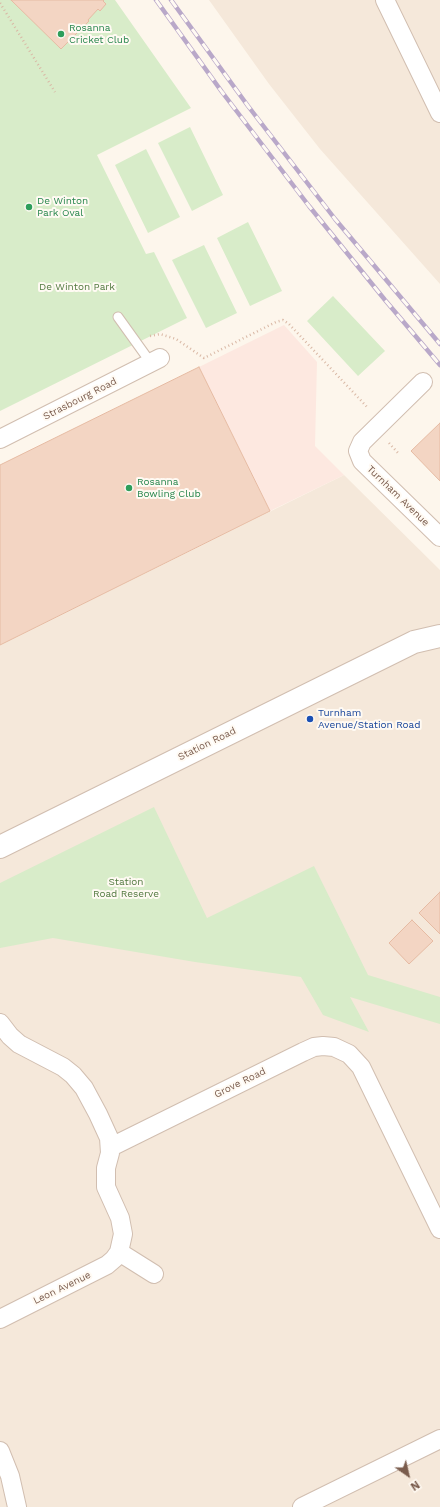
<!DOCTYPE html>
<html>
<head>
<meta charset="utf-8">
<style>
  body { margin:0 }
  #map { position:relative; width:440px; height:1507px; overflow:hidden; background:#fdf6ec; font-family:"Work Sans",sans-serif }
  canvas { display:block }
  .north { position:absolute; left:388px; top:1455px; width:40px; height:40px; -webkit-text-stroke:3px #fffaf3; paint-order:stroke; rotate:146deg; font-size:11px; font-weight:700; line-height:16px; text-align:center; color:#7a5c4d }
  .north::after { content:''; display:block; margin:auto; width:14px; height:18px; background:#7a5c4d; clip-path:polygon(50% 0,100% 100%,50% 72%,0 100%) }
</style>
</head>
<body>
<div id="map">
<canvas width="440" height="1507"></canvas>
<div class="north">N</div>
</div>
<script>
const g = document.querySelector('canvas').getContext('2d');
g.lineJoin = 'round';
function paint(path, color) {
  g.fillStyle = color;
  g.fill(path, 'evenodd');
}
function poly(rows) {
  const path = new Path2D();
  for (const r of rows) {
    path.moveTo(r[0], r[1]);
    for (let i = 2; i < r.length; i += 2) path.lineTo(r[i], r[i + 1]);
  }
  return path;
}
function stroke(path, color, width, dash) {
  g.strokeStyle = color;
  g.lineWidth = width;
  g.lineCap = dash ? 'butt' : 'round';
  g.setLineDash(dash || []);
  g.stroke(path);
}
function drawText(font, color, halo, rows, align = 'center') {
  g.font = font + ' "Work Sans",sans-serif';
  g.lineWidth = 4;
  g.setLineDash([]);
  g.textBaseline = 'middle';
  g.strokeStyle = halo;
  g.fillStyle = color;
  for (const [text, x, y, turn = 0] of rows) {
    g.save();
    g.translate(x, y);
    g.rotate((+turn || 0) * Math.PI / 180);
    g.textAlign = isNaN(turn) ? turn : align;
    if (halo) g.strokeText(text, 0, 0);
    g.fillText(text, 0, 0);
    g.restore();
  }
}
paint(poly([
  [209,0,440,0,440,284,320,149,269,84],
  [344,475,440,570,440,1507,0,1507,0,645]
]), '#f5e8da');
paint(poly([
  [284,325,317,362,315,446,344,475,270,511,199,367]
]), '#fde8e0');
paint(poly([
  [0,0,115,0,191,108,97,155,146,254,154,252,187,318,0,411],
  [190,127,223,195,192,211,158,143],
  [146,149,180,217,148,233,115,165],
  [248,222,282,291,250,306,217,238],
  [204,245,237,313,206,328,172,260],
  [333,296,385,351,358,376,307,321],
  [154,807,207,918,314,866,368,975,440,997,440,1024,350,997,369,1032,323,1015,301,977,195,962,53,938,0,948,0,883]
]), '#d8ecc9');
const building = poly([
  [11,0,104,0,103,1,106,4,100,11,98,9,88,20,89,21,61,49,11,0],
  [199,367,270,511,0,645,0,465,199,367],
  [440,423,440,481,411,451,440,423],
  [440,892,440,934,419,913,440,892],
  [412,920,433,941,409,964,389,943,412,920]
]);
paint(building, '#f3d5c3');
stroke(building, '#e6bba3', 1);
const service = poly([
  [118,317,151,363]
]);
const minor = poly([
  [385,0,440,113],
  [423,382,362,442,358,451,362,461,440,537],
  [0,439,160,358],
  [0,1023,10,1036,19,1044,63,1067,73,1075,84,1088,98,1114,109,1138,110,1153,106,1168,106,1187,120,1218,123,1234,119,1252,114,1259,107,1265,0,1319],
  [111,1147,303,1052,314,1047,323,1046,334,1047,349,1054,361,1067,440,1229],
  [119,1252,154,1274],
  [0,1451,10,1476,17,1507],
  [302,1507,440,1439]
]);
const tertiary = poly([
  [0,847,414,642,440,636]
]);
stroke(service, '#d1beb0', 11);
stroke(minor, '#d1beb0', 20);
stroke(tertiary, '#d1beb0', 24);
stroke(poly([
  [0,3,55,92],
  [150,336,160,334,176,339,204,358,276,322,283,320,289,324,368,408],
  [389,443,398,453]
]), '#d9b8a5', 2.5, [1, 3]);
stroke(service, '#fff', 9);
stroke(minor, '#fff', 18);
stroke(tertiary, '#fff', 22);
const rail = poly([
  [156,0,222,92,309,206,385,300,440,365],
  [171,0,248,106,335,219,440,344]
]);
stroke(rail, '#b9a8c9', 4.5);
stroke(rail, '#fffaf3', 3, [9]);
for (const [x, y, r, color] of [
  [61,34,4,"#2e9e5b"],
  [29,207,4,"#2e9e5b"],
  [129,488,4,"#2e9e5b"],
  [310,719,4,"#1a4fb4"]
]) {
  const dot = new Path2D();
  dot.arc(x, y, r, 0, 2 * Math.PI);
  g.fillStyle = color;
  g.fill(dot);
  stroke(dot, '#fffaf3', 1.5);
}
drawText('10px', '#27864d', '#fffaf3', [
  ["Rosanna",69,28],
  ["Cricket Club",69,40],
  ["De Winton",37,201],
  ["Park Oval",37,213],
  ["Rosanna",137,482],
  ["Bowling Club",137,494]
], 'left');
drawText('10px', '#537a41', '#fffaf3', [
  ["De Winton Park",77,287],
  ["Station",126,882],
  ["Road Reserve",126,894]
]);
drawText('10px', '#7a5c4d', '#fffaf3', [
  ["Strasbourg Road",80,399,-27],
  ["Turnham Avenue",398,496,44],
  ["Station Road",207,744,-26],
  ["Grove Road",240,1083,-26],
  ["Leon Avenue",62,1288,-26]
]);
drawText('10px', '#164399', '#fffaf3', [
  ["Turnham",318,713],
  ["Avenue/Station Road",318,725]
], 'left');
</script>
</body>
</html>
